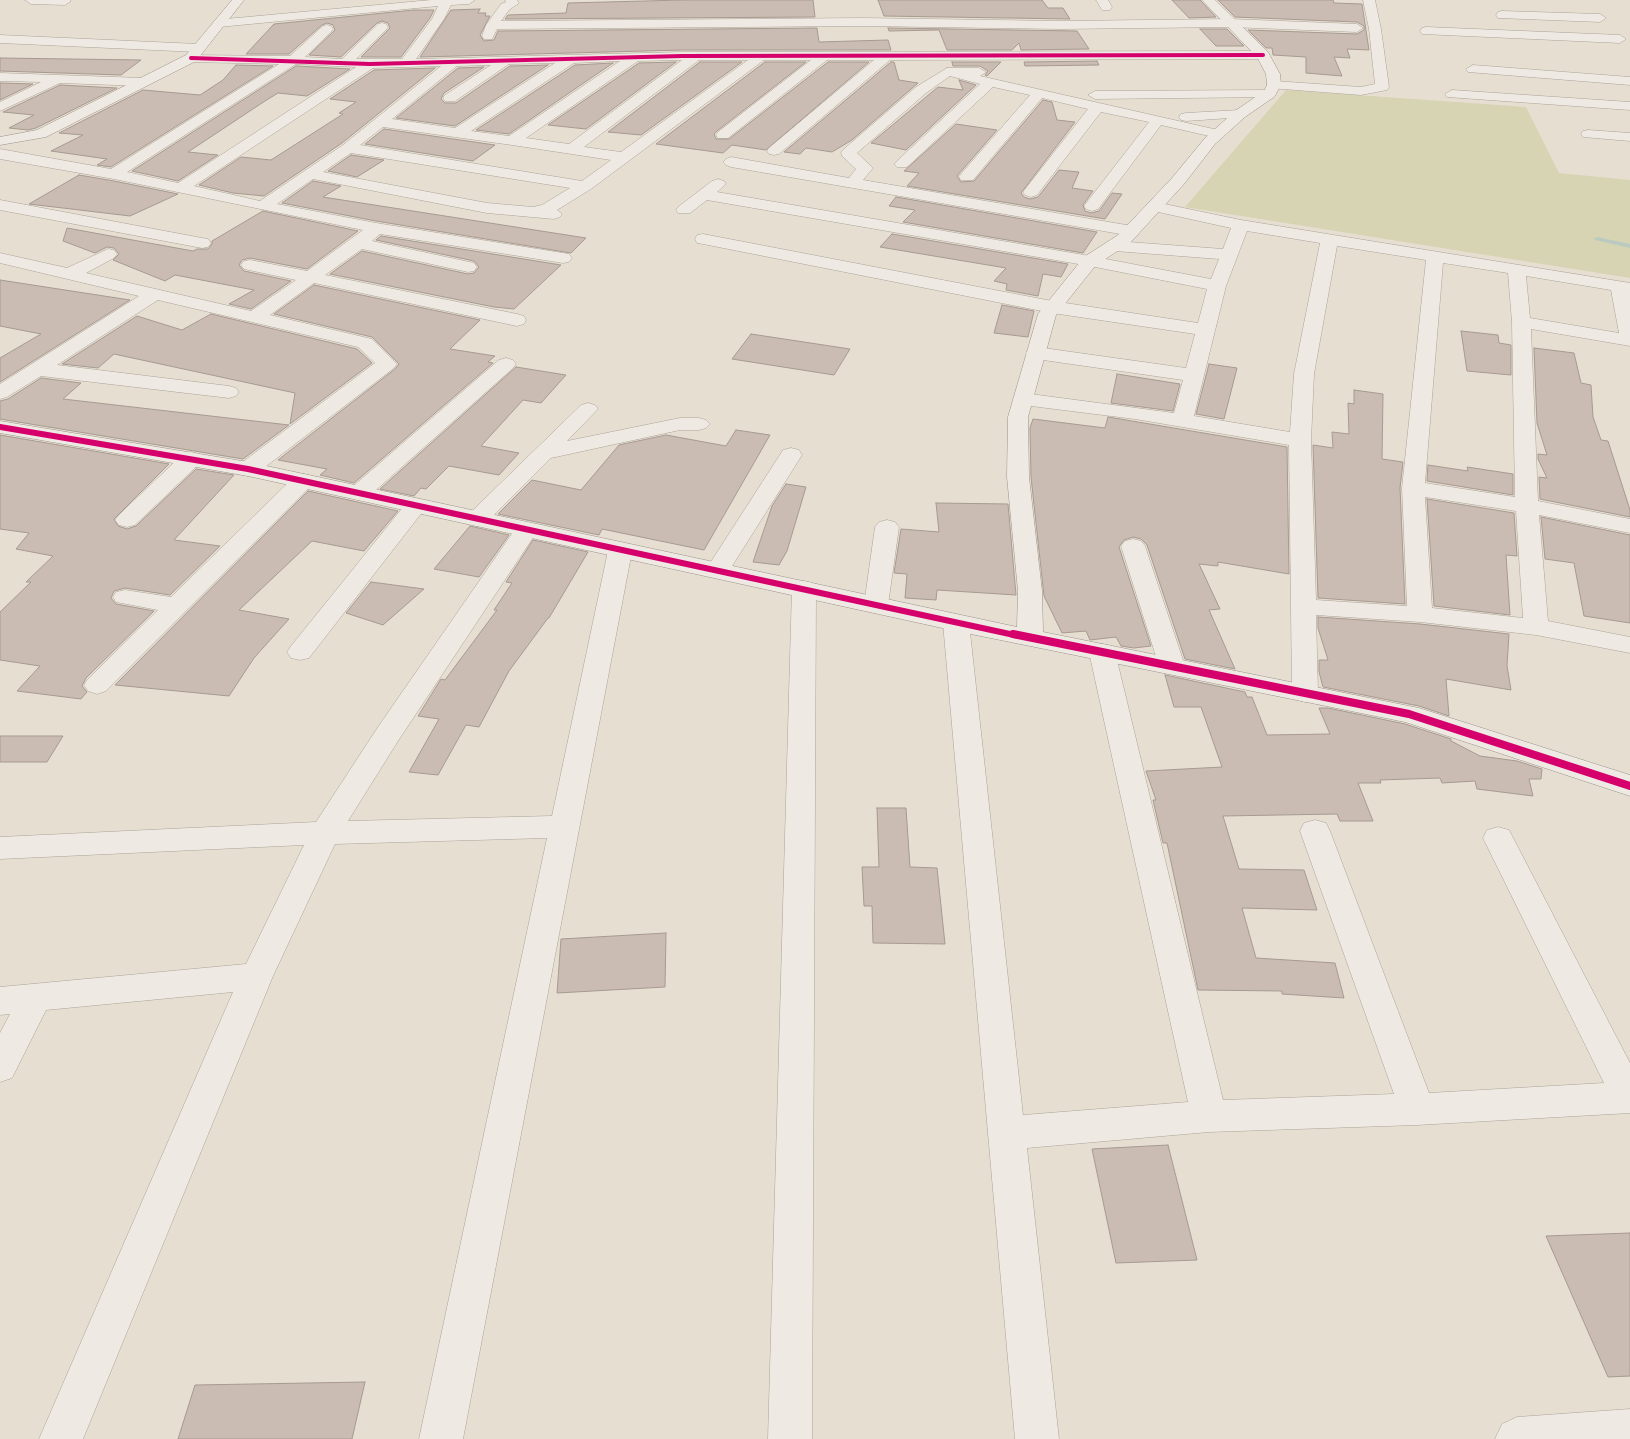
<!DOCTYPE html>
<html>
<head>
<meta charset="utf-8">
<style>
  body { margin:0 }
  canvas { display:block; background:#e6ded1 }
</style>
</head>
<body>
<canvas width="1630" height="1439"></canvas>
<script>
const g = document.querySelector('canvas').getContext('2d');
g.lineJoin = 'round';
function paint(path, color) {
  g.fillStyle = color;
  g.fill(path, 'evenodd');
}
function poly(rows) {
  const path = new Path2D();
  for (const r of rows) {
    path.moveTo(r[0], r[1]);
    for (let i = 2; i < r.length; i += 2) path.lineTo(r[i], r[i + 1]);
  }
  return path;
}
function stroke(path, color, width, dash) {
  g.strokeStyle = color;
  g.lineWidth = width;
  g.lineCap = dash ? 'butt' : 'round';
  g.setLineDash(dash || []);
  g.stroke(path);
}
paint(poly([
  [1286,90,1526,107,1559,173,1630,180,1630,278,1185,207]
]), '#d7d4b4');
paint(poly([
  [1597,237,1630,244,1630,248,1595,240,1594,239,1597,237]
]), '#bbcac0');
const building = poly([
  [682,0,813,0,815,17,505,19,508,15,566,13,568,3,682,0],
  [878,0,1042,0,1048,8,1063,8,1070,19,884,16,878,0],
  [1172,0,1200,0,1216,17,1189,18,1172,0],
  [1218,0,1333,0,1334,3,1362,4,1369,50,1347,49,1350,58,1334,57,1342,76,1306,73,1306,57,1273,55,1272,48,1266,48,1248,30,1357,34,1364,30,1364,26,1357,22,1235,17,1218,0],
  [480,9,478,13,486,13,485,16,490,16,480,35,484,41,494,40,498,31,817,28,819,42,888,40,891,50,682,50,420,57,451,10,480,9],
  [414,10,434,10,430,18,401,57,361,57,390,28,388,23,382,21,377,23,341,57,309,55,335,30,333,25,327,23,322,25,289,54,246,54,274,24,414,10],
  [888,28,1077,31,1089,49,1021,50,1019,43,1012,50,947,50,939,30,889,31,888,28],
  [1200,29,1227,29,1244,46,1216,46,1200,29],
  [0,58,141,60,121,75,0,71,0,58],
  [1097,61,1099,65,1025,66,1024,62,1097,61],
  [676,62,586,129,548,125,639,63,676,62],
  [700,62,742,62,641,135,608,132,700,62],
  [765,62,806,62,717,131,714,134,716,139,729,139,828,62,869,62,766,150,732,145,723,153,656,144,765,62],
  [891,62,894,62,899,80,918,83,852,140,832,152,806,148,800,154,784,152,891,62],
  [952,62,1001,62,987,76,985,75,988,71,980,66,953,66,952,62],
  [613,63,509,134,476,130,575,65,613,63],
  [236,65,273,66,111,167,97,165,107,159,51,151,83,135,59,133,143,90,200,95,223,80,236,65],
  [548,65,455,126,396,118,458,68,484,67,444,93,441,99,445,103,456,103,510,66,548,65],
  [296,66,350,69,307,96,278,93,265,101,188,152,218,155,178,181,132,171,296,66],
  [435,68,342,143,264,196,233,193,199,185,241,157,271,160,343,114,339,113,356,102,330,99,374,70,435,68],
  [959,80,976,85,906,150,871,143,938,87,963,90,959,80],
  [0,83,33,84,0,100,0,83],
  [60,85,117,88,36,128,28,130,9,128,34,115,3,112,60,85],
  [1043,100,1052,102,1057,120,1075,122,1021,193,1024,197,1030,199,1038,197,1059,170,1079,172,1072,188,1093,191,1083,205,1085,211,1091,213,1099,211,1112,193,1122,194,1105,219,907,186,919,173,904,171,956,124,997,130,957,176,961,182,974,181,1043,100],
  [384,129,495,145,473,161,365,144,384,129],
  [351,155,384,160,357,177,328,171,351,155],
  [79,175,114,181,178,194,130,216,29,204,79,175],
  [313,181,341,186,323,197,586,238,571,253,376,221,282,203,313,181],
  [896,197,1097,232,1083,253,903,222,915,210,889,206,896,197],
  [263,211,358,231,307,269,250,258,242,260,239,265,244,271,291,281,251,309,229,304,254,290,175,275,165,281,113,260,119,254,114,248,107,247,95,253,63,241,67,228,193,251,197,249,208,249,212,244,212,241,263,211],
  [892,234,1068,264,1061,277,1043,274,1038,296,1006,290,1007,284,994,281,1006,268,880,247,892,234],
  [381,236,561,265,514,309,494,307,330,274,362,251,468,274,474,273,479,267,474,261,376,240,381,236],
  [0,280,130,300,0,382,0,358,41,334,0,326,0,280],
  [314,285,480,320,450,349,495,356,488,362,493,363,354,483,320,475,327,469,278,460,395,369,399,364,372,337,274,314,314,285],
  [1002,305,1034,311,1028,337,994,333,1002,305],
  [211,314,357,349,372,363,290,424,295,393,114,354,98,368,62,364,137,316,182,330,211,314],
  [1461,331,1498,335,1499,343,1511,345,1511,375,1467,371,1461,331],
  [751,334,850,349,834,375,732,359,751,334],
  [1534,348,1574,353,1581,383,1591,385,1593,417,1601,440,1608,441,1630,510,1630,517,1540,499,1539,477,1547,478,1538,459,1538,454,1547,455,1537,423,1534,348],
  [1209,364,1237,368,1224,419,1196,414,1209,364],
  [516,367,566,375,541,403,523,400,481,446,519,453,499,475,449,466,426,489,421,488,414,496,380,489,516,367],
  [1117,374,1180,384,1173,411,1111,403,1117,374],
  [41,378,81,383,63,399,289,425,243,459,0,419,0,401,8,399,41,378],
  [1354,390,1383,394,1382,459,1403,462,1400,488,1405,604,1318,598,1313,445,1333,448,1332,432,1349,434,1348,403,1354,404,1354,390],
  [1108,417,1287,447,1289,574,1218,562,1218,566,1199,564,1220,609,1209,610,1235,669,1185,659,1147,545,1141,539,1133,537,1124,540,1119,547,1151,646,1134,648,1121,646,1116,637,1090,640,1086,631,1062,633,1044,596,1031,477,1030,428,1033,419,1105,428,1108,417],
  [736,430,770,435,704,550,602,529,599,535,498,514,532,480,581,490,619,445,666,435,726,446,736,430],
  [0,435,169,464,114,519,118,526,127,529,136,526,196,469,234,475,174,540,220,546,170,595,125,588,114,591,111,598,116,604,154,611,86,678,82,686,87,692,81,699,17,691,40,666,0,660,0,612,31,582,26,582,53,556,16,549,29,533,0,529,0,435],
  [1428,465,1468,471,1467,467,1513,474,1513,495,1427,481,1428,465],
  [786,484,806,487,787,551,779,565,753,562,772,506,786,484],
  [308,491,398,511,364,551,312,541,239,610,289,619,254,658,229,696,115,685,308,491],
  [1427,499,1514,513,1517,556,1506,555,1510,615,1434,606,1427,499],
  [936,503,1008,504,1016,595,937,590,936,600,905,598,907,574,894,573,901,529,939,532,936,503],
  [1541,517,1630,535,1630,623,1584,616,1574,563,1545,559,1541,517],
  [470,526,509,535,479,577,434,569,470,526],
  [533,540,588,552,549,618,548,618,509,671,479,727,466,725,438,775,409,772,439,719,418,716,441,679,445,680,497,610,494,610,512,583,506,582,533,540],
  [371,582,424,589,383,625,346,613,371,582],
  [1318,617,1420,624,1509,634,1507,666,1511,690,1446,679,1449,716,1419,706,1323,687,1319,672,1319,660,1328,660,1318,628,1318,617],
  [1165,675,1245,692,1247,697,1252,697,1267,735,1330,734,1319,708,1328,708,1405,724,1451,739,1451,741,1480,756,1517,761,1542,769,1541,779,1529,779,1533,796,1477,789,1475,781,1442,783,1440,778,1380,780,1381,783,1358,783,1373,821,1340,821,1337,814,1223,816,1239,869,1304,870,1317,910,1242,908,1256,958,1335,963,1344,998,1282,994,1282,991,1198,990,1167,843,1163,843,1153,800,1156,800,1146,771,1222,767,1201,707,1174,707,1165,675],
  [0,736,63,736,47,762,0,762,0,736],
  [877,808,906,808,910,867,937,868,945,944,873,943,872,906,864,906,862,867,879,867,877,808],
  [666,933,665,987,557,993,561,939,666,933],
  [1168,1145,1197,1260,1116,1263,1092,1149,1168,1145],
  [1630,1233,1630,1376,1608,1377,1546,1236,1630,1233],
  [365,1382,352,1439,178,1439,195,1385,365,1382]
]);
paint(building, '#cabcb2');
stroke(building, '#a79a90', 1);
const street = poly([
  [25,0,70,0,71,1,65,5,31,4,25,0],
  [431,0,475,0,469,4,451,5,444,19,416,59,682,52,1263,51,1269,55,1263,59,890,60,779,154,774,155,769,154,767,151,769,148,874,60,827,60,728,138,718,138,716,135,718,132,811,60,764,60,591,189,557,210,562,214,560,217,554,219,487,213,313,179,277,204,376,223,563,253,569,254,572,258,569,262,563,263,380,234,372,241,474,263,477,267,474,271,468,272,362,249,325,275,517,314,524,316,526,320,524,324,517,326,314,283,270,315,372,339,397,364,394,368,256,474,248,476,240,474,237,469,240,464,375,363,358,347,158,300,57,365,229,386,236,388,239,392,236,396,229,398,41,376,7,397,0,399,0,384,139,296,0,263,0,253,67,268,108,249,114,250,117,254,114,258,86,273,251,311,296,280,244,269,241,265,244,261,250,260,307,271,363,230,114,179,0,159,0,149,111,169,279,64,191,62,186,61,185,58,186,55,290,56,323,26,327,25,331,26,333,29,331,32,305,57,342,59,378,24,382,23,386,24,388,27,386,30,356,59,402,59,432,19,438,6,219,27,213,23,215,20,431,0],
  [682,60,569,144,526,138,638,61,682,60],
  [699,60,748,60,621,152,584,147,699,60],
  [620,61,509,136,471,131,574,63,620,61],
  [555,63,455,128,392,119,457,66,491,65,445,95,443,98,445,101,455,101,509,64,555,63],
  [296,64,356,67,178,183,127,172,296,64],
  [441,66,343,145,260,201,194,186,373,68,441,66],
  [383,127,512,145,611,160,582,181,360,145,383,127],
  [351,153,570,188,542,205,533,207,487,203,323,172,351,153],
  [505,0,517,0,519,3,509,10,501,21,863,18,1061,21,1230,19,1357,24,1363,28,1357,32,1230,27,1061,29,863,26,497,29,492,39,484,39,482,36,486,25,501,4,506,2,505,0],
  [1096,0,1108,0,1112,7,1110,10,1102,10,1096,0],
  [1363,0,1375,0,1381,29,1389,87,1387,90,1361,95,1269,88,1267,85,1269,82,1274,81,1361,87,1375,84,1369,29,1363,0],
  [1502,11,1600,14,1606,18,1600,22,1498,18,1496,15,1498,12,1502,11],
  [1426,27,1620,35,1626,39,1620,43,1422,34,1420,31,1422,28,1426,27],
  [0,35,198,44,204,48,198,52,0,43,0,35],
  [1473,65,1630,77,1630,85,1468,72,1466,69,1473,65],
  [947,68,979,68,986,72,980,76,1218,130,1223,131,1225,134,1223,137,1218,138,1161,125,1098,209,1092,211,1086,209,1084,206,1149,122,1101,112,1037,195,1031,197,1025,195,1023,192,1088,109,1042,98,973,180,961,180,959,177,961,174,1030,95,993,87,907,167,897,167,894,164,897,161,980,84,950,76,926,93,857,153,873,168,863,180,1138,227,1140,231,1138,235,1132,236,731,167,726,165,723,162,726,159,731,157,849,178,856,169,842,156,841,152,844,149,916,87,947,68],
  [0,73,143,78,150,82,143,86,60,83,0,111,0,102,41,82,0,81,0,73],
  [1269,90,1276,94,1274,97,1095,99,1088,95,1095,91,1269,90],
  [1452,90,1630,102,1630,110,1447,97,1445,94,1452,90],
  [1240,110,1245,111,1247,114,1245,117,1186,121,1181,120,1179,117,1181,114,1186,113,1240,110],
  [1588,130,1630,133,1630,141,1583,137,1581,134,1583,131,1588,130],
  [718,179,724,181,726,184,717,192,1090,256,1211,279,1219,259,1115,251,1109,250,1106,246,1109,242,1115,241,1223,249,1231,228,1149,210,1147,207,1149,204,1155,202,1241,220,1630,283,1630,346,1531,329,1538,501,1630,519,1630,533,1539,515,1548,621,1630,637,1630,653,1536,635,1420,622,1316,615,1318,693,1315,699,1305,702,1295,699,1292,693,1289,445,1135,419,1023,405,1016,403,1013,399,1016,395,1023,393,1174,413,1183,380,1036,359,1029,357,1026,353,1029,349,1036,347,1186,368,1195,334,1052,313,703,244,697,243,695,239,697,235,703,234,1052,301,1198,323,1207,289,1090,266,707,200,690,213,678,213,676,210,678,207,712,181,718,179],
  [1247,231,1320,243,1294,374,1290,432,1194,416,1226,286,1247,231],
  [1337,246,1426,260,1402,488,1407,606,1316,600,1311,440,1314,374,1337,246],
  [1443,263,1508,273,1512,322,1515,497,1425,483,1443,263],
  [1526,276,1611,290,1619,333,1530,318,1526,276],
  [1425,497,1516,511,1523,618,1432,608,1425,497],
  [0,200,202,238,208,239,211,243,208,247,202,248,0,210,0,200],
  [506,358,513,360,516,364,513,368,367,498,359,500,351,498,348,493,351,488,499,360,506,358],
  [588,403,595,405,598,409,567,441,680,418,699,418,706,420,710,424,706,428,699,430,680,430,551,458,485,524,477,526,469,524,465,519,469,514,581,405,588,403],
  [791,448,799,450,802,455,729,571,726,576,717,578,708,576,705,571,783,450,791,448],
  [191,452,199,454,202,459,199,464,135,525,127,527,119,525,115,520,119,515,183,454,191,452],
  [303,474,311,476,314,481,311,486,106,691,97,694,88,691,84,685,88,679,158,610,116,602,113,597,116,592,125,590,171,597,295,476,303,474],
  [416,499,424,501,427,506,309,658,300,660,291,658,287,652,291,646,408,501,416,499],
  [887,520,895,522,899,527,888,605,885,610,876,613,867,610,864,605,875,527,879,522,887,520],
  [526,523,534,525,538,530,398,741,348,821,552,816,608,551,612,546,620,544,628,546,632,551,463,1439,419,1439,547,838,335,844,273,976,83,1439,39,1439,233,992,46,1010,12,1078,0,1082,0,1033,10,1014,0,1015,0,987,246,964,304,845,0,859,0,837,316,822,378,727,518,525,526,523],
  [1133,539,1141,541,1145,546,1185,666,1181,672,1172,674,1163,672,1159,666,1121,546,1125,541,1133,539],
  [804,581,813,583,816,588,812,1439,768,1439,792,588,795,583,804,581],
  [956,615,965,617,969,623,1023,1115,1188,1102,1089,652,1093,646,1102,644,1111,646,1115,652,1223,1100,1394,1094,1300,831,1304,823,1315,820,1326,823,1330,831,1429,1093,1604,1083,1483,838,1487,830,1498,827,1509,830,1630,1063,1630,1113,1417,1125,1209,1132,1027,1148,1059,1439,1015,1439,943,623,947,617,956,615],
  [1630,1409,1630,1439,1495,1439,1502,1424,1517,1417,1630,1409]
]);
const secondary = poly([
  [232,0,244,0,196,61,46,137,0,145,0,137,37,130,186,55,232,0],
  [1202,0,1215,0,1268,52,1280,74,1281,85,1274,97,1245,117,1215,144,1184,184,1130,243,1096,265,1056,315,1028,417,1029,477,1042,591,1043,632,1419,708,1630,775,1630,796,1405,722,956,631,248,476,0,433,0,421,248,462,1017,627,1018,591,1007,477,1008,417,1038,314,1084,257,1118,235,1172,178,1205,138,1235,111,1264,91,1267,85,1266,74,1257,57,1202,0]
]);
stroke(street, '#aca399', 1);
stroke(secondary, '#9b938a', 1);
paint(street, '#eee9e2');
paint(secondary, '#eee9e2');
stroke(poly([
  [191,58,370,64,682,56,1263,55]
]), '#d6006c', 4);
stroke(poly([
  [0,427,248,469,1019,636]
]), '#d6006c', 6);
stroke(poly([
  [1013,634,1409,714,1630,786]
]), '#d6006c', 8);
</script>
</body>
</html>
